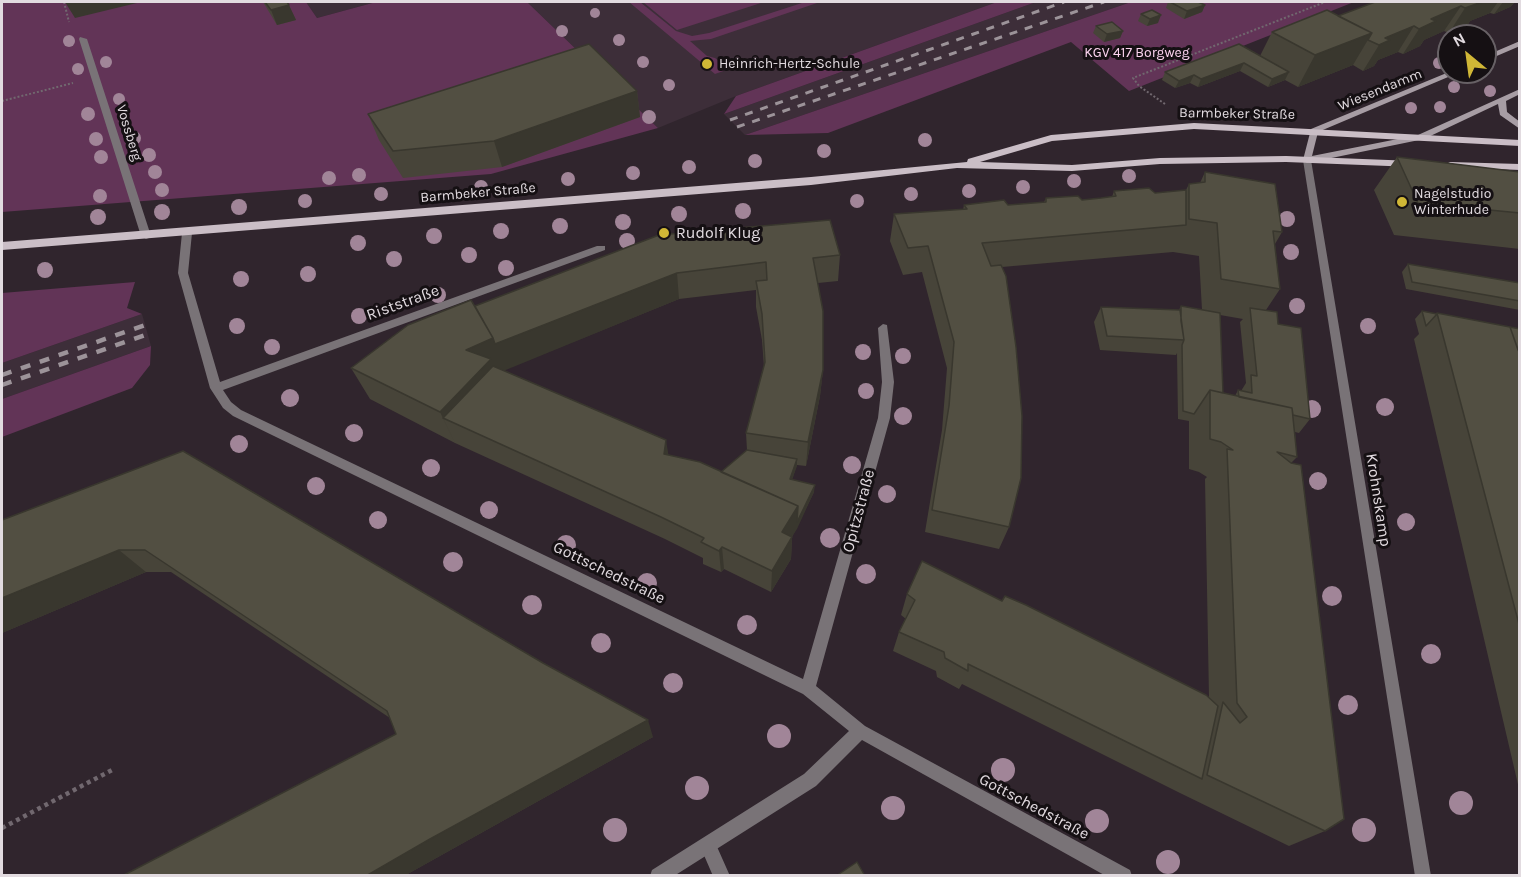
<!DOCTYPE html>
<html>
<head>
<meta charset="utf-8">
<style>
  body { margin:0 }
  #map { position:relative; width:1521px; height:877px; overflow:hidden; background:#30252d; font-family:Karla,sans-serif }
  canvas { display:block }
  .frame { position:absolute; inset:0; border:3px solid #e2dbe0; pointer-events:none }
  .north { position:absolute; left:1437px; top:24px; width:60px; height:60px; box-sizing:border-box; background:#151013; border:2px solid #676165; border-radius:50%; rotate:331deg; font-size:16px; font-weight:700; line-height:24px; text-align:center; color:#e2dbe0 }
  .north::after { content:''; display:block; margin:auto; width:21px; height:27px; background:#d0b736; clip-path:polygon(50% 0,100% 100%,50% 72%,0 100%) }
</style>
</head>
<body>
<div id="map">
<canvas width="1521" height="877"></canvas>
<div class="frame"></div>
<div class="north">N</div>
</div>
<script>
const g = document.querySelector('canvas').getContext('2d');
g.lineJoin = 'round';
function paint(path, color) {
  g.fillStyle = color;
  g.fill(path, 'evenodd');
}
function poly(rows) {
  const path = new Path2D();
  for (const r of rows) {
    path.moveTo(r[0], r[1]);
    for (let i = 2; i < r.length; i += 2) path.lineTo(r[i], r[i + 1]);
  }
  return path;
}
function stroke(path, color, width, dash) {
  g.strokeStyle = color;
  g.lineWidth = width;
  g.lineCap = dash ? 'butt' : 'round';
  g.setLineDash(dash || []);
  g.stroke(path);
}
function drawText(font, color, halo, rows, align = 'center') {
  g.font = font + ' Karla,sans-serif';
  g.lineWidth = 6;
  g.setLineDash([]);
  g.textBaseline = 'middle';
  g.strokeStyle = halo;
  g.fillStyle = color;
  for (const [text, x, y, turn = 0] of rows) {
    g.save();
    g.translate(x, y);
    g.rotate((+turn || 0) * Math.PI / 180);
    g.textAlign = isNaN(turn) ? turn : align;
    if (halo) g.strokeText(text, 0, 0);
    g.fillText(text, 0, 0);
    g.restore();
  }
}
paint(poly([
  [306,2,376,2,317,18],
  [527,2,997,2,736,96,658,128],
  [1036,2,1131,2,745,135,724,114],
  [142,314,151,346,2,399,2,363]
]), '#3d2e39');
paint(poly([
  [2,2,306,2,317,18,376,2,527,2,658,128,491,174,2,212],
  [629,2,640,2,676,31,692,36,709,33,805,2,820,2,711,39,690,41,707,56,715,58,729,69,715,74],
  [643,2,764,2,677,30],
  [997,2,1036,2,724,114,736,96],
  [1131,2,1354,2,1129,91,1071,42,828,133,745,135],
  [135,282,127,308,142,314,2,363,2,293],
  [151,346,150,365,132,388,2,437,2,399]
]), '#623457');
stroke(poly([
  [64,2,69,22],
  [2,101,73,83],
  [1165,104,1139,86,1133,78,1325,2]
]), '#71686f', 2, [2, 2]);
stroke(poly([
  [2,828,112,770]
]), '#71686f', 4.5, [4, 4]);
paint(poly([
  [80,37,87,39,151,236,149,238,146,239,141,236,79,39,80,37],
  [708,838,714,840,730,876,713,876,700,846,702,840,708,838]
]), '#797377');
paint(poly([
  [1307,157,1311,160,1431,876,1415,876,1303,160,1307,157],
  [187,230,192,233,188,273,220,382,597,246,605,246,605,250,223,390,231,402,241,410,803,679,878,418,882,382,878,328,883,324,887,325,894,382,890,418,816,686,865,726,1130,870,1132,876,1106,876,862,740,816,786,674,876,650,876,652,870,804,774,849,731,803,694,233,416,223,408,210,388,178,273,182,233,187,230]
]), '#797377');
paint(poly([
  [1520,41,1520,46,1485,61,1485,56,1520,41],
  [1449,72,1460,72,1318,132,1312,156,1418,135,1520,89,1520,94,1506,101,1507,112,1520,122,1520,129,1500,115,1498,104,1424,139,1307,163,1303,160,1311,129,1449,72]
]), '#a79da4');
paint(poly([
  [1194,123,1520,140,1520,146,1194,129,1052,141,980,162,1072,165,1160,158,1286,156,1414,161,1420,164,1414,167,1286,162,1160,164,1072,171,957,168,811,185,2,250,2,242,811,177,967,162,968,159,1051,135,1194,123],
  [1450,162,1520,164,1520,170,1446,167,1444,165,1450,162]
]), '#cabec6');
stroke(poly([
  [730,120,1064,2],
  [737,127,1104,2]
]), '#9c9399', 3, [8, 8]);
stroke(poly([
  [2,375,148,324],
  [2,385,151,333]
]), '#9c9399', 4.5, [10, 10]);
g.fillStyle = '#a18598';
for (const [x, y, r] of [
  [595,13,5],
  [562,31,6],
  [619,40,6],
  [69,41,6],
  [106,62,6],
  [643,62,6],
  [1439,63,6],
  [78,69,6],
  [669,85,6],
  [1454,87,6],
  [1490,91,6],
  [119,99,6],
  [1440,107,6],
  [1411,108,6],
  [88,114,7],
  [649,117,7],
  [134,138,7],
  [96,139,7],
  [925,140,7],
  [824,151,7],
  [149,155,7],
  [101,157,7],
  [755,161,7],
  [689,167,7],
  [155,172,7],
  [633,173,7],
  [359,175,7],
  [1129,176,7],
  [329,178,7],
  [568,179,7],
  [1074,181,7],
  [481,187,7],
  [1023,187,7],
  [162,190,7],
  [969,191,7],
  [381,194,7],
  [911,194,7],
  [100,196,7],
  [305,201,7],
  [857,201,7],
  [239,207,8],
  [743,211,8],
  [162,212,8],
  [679,214,8],
  [98,217,8],
  [1287,219,8],
  [623,222,8],
  [560,226,8],
  [501,231,8],
  [434,236,8],
  [627,241,8],
  [358,243,8],
  [1291,252,8],
  [469,255,8],
  [394,259,8],
  [506,268,8],
  [45,270,8],
  [308,274,8],
  [241,279,8],
  [438,295,8],
  [1297,306,8],
  [359,316,8],
  [237,326,8],
  [1368,326,8],
  [272,347,8],
  [863,352,8],
  [903,356,8],
  [866,391,8],
  [290,398,9],
  [1385,407,9],
  [1312,409,9],
  [903,416,9],
  [354,433,9],
  [239,444,9],
  [852,465,9],
  [431,468,9],
  [1318,481,9],
  [316,486,9],
  [887,494,9],
  [489,510,9],
  [378,520,9],
  [1406,522,9],
  [830,538,10],
  [566,545,10],
  [453,562,10],
  [866,574,10],
  [647,583,10],
  [1332,596,10],
  [532,605,10],
  [747,625,10],
  [601,643,10],
  [1431,654,10],
  [673,683,10],
  [1348,705,10],
  [779,736,12],
  [1003,770,12],
  [697,788,12],
  [1461,803,12],
  [893,808,12],
  [1097,821,12],
  [615,830,12],
  [1364,830,12],
  [1168,862,12]
]) {
  g.beginPath();
  g.arc(x, y, r, 0, 2 * Math.PI);
  g.fill();
}
paint(poly([
  [263,2,287,2,296,20,277,25],
  [1168,2,1198,2,1205,5,1202,12,1184,19,1166,8],
  [1220,2,1237,2,1236,3],
  [1375,2,1515,2,1510,7,1494,14,1490,13,1470,21,1467,26,1449,33,1444,31,1424,40,1420,46,1403,54,1398,52,1378,60,1374,66,1363,71,1353,65,1298,87,1285,80,1268,87,1240,71,1198,87,1190,83,1175,88,1162,80,1165,72,1260,56,1272,32,1338,16],
  [1141,14,1158,23,1147,26,1138,21],
  [1096,26,1123,31,1120,38,1104,42,1093,33],
  [637,91,640,117,502,167,403,178,379,140,368,114],
  [1397,157,1520,172,1520,249,1394,235,1374,190],
  [1205,172,1282,232,1275,244,1280,289,1266,310,1278,324,1310,419,1299,433,1295,432,1297,457,1291,463,1325,831,1289,846,1180,793,962,684,959,689,937,677,936,671,893,651,899,632,906,619,901,615,907,594,1002,601,1209,698,1205,479,1207,477,1199,472,1189,469,1189,421,1178,419,1177,353,1176,355,1100,350,1094,322,1101,307,1179,310,1181,306,1202,310,1199,256,1173,252,1002,267,1009,527,999,549,925,532,942,430,947,368,922,272,903,275,890,241,894,214,963,210,964,205,1008,205,1044,202,1046,198,1082,200,1101,198,1112,197,1114,191,1155,193,1186,190,1189,184,1200,183],
  [1220,315,1243,319,1240,322,1246,383,1241,391,1238,390,1235,396,1223,393],
  [659,235,840,255,838,281,818,283,823,370,820,396,806,466,797,465,792,479,814,492,792,537,791,559,771,592,724,569,721,572,703,564,703,558,665,539,455,443,370,399,351,368,475,306],
  [756,290,756,307,762,340,764,367,746,433,747,450,721,472,669,455,504,370,679,299],
  [1408,264,1520,283,1520,310,1406,289,1402,272],
  [1422,311,1520,329,1520,793,1414,339,1419,334,1415,319],
  [183,451,653,737,404,876,122,876,396,734,390,718,171,572,146,572,2,633]
]), '#474439');
paint(poly([
  [65,2,141,2,75,18],
  [1479,2,1498,2,1490,13,1470,21,1467,26,1449,33,1465,8],
  [1503,2,1515,2,1510,7,1494,14],
  [289,5,296,20,277,25,271,10],
  [1205,5,1202,12,1184,19,1187,11],
  [1461,6,1444,31,1424,40,1420,46,1403,54,1419,29,1431,19],
  [1161,15,1158,23,1147,26,1150,19],
  [1414,26,1398,52,1378,60,1374,66,1363,71,1379,45,1385,38],
  [1123,31,1120,38,1104,42,1107,34],
  [1372,33,1353,65,1298,87,1315,55],
  [1244,63,1240,71,1198,87,1201,79],
  [1289,72,1285,80,1268,87,1272,79],
  [1194,75,1190,83,1175,88,1179,81],
  [637,91,640,117,502,167,494,141],
  [677,273,679,299,496,374,443,418,455,443,440,412,466,350,493,338],
  [823,370,820,396,806,466,808,442],
  [666,440,670,464,664,454],
  [797,459,797,466,790,486,790,479],
  [815,485,814,492,797,529,786,546,792,537,791,559,771,592,772,571,782,532,798,506],
  [722,547,724,569,721,572,719,551],
  [119,550,146,572,2,633,2,598],
  [648,720,653,737,404,876,366,876,430,839]
]), '#39372e');
const building = poly([
  [265,2,287,2,289,5,271,10,265,2],
  [1170,2,1198,2,1205,5,1187,11,1170,2],
  [1375,2,1482,2,1465,8,1461,6,1431,19,1436,21,1419,29,1414,26,1385,38,1390,40,1379,45,1368,40,1372,33,1338,16,1375,2],
  [1152,10,1161,15,1150,19,1141,14,1152,10],
  [1327,10,1372,33,1315,55,1272,32,1327,10],
  [1112,22,1123,31,1107,34,1096,26,1112,22],
  [589,44,637,91,494,141,393,151,368,114,589,44],
  [1239,44,1289,72,1272,79,1244,63,1201,79,1194,75,1179,81,1165,72,1239,44],
  [1397,157,1520,172,1520,213,1418,203,1397,157],
  [1205,172,1275,184,1282,232,1273,231,1280,289,1221,279,1217,223,1189,219,1189,184,1205,182,1205,172],
  [1149,188,1155,193,1186,190,1186,225,982,243,991,266,1001,265,1006,276,1016,347,1022,416,1021,478,1009,527,932,510,949,406,954,342,928,246,908,248,894,214,967,209,964,205,1004,200,1008,205,1046,202,1046,198,1078,196,1082,200,1101,198,1116,196,1114,191,1149,188],
  [830,220,840,255,813,258,823,311,823,370,808,442,746,433,765,362,762,314,756,281,767,280,766,262,677,273,495,344,493,338,475,306,659,235,830,220],
  [1408,264,1520,283,1520,301,1412,282,1408,264],
  [471,300,493,338,466,350,491,359,440,412,351,368,408,325,471,300],
  [1181,306,1220,313,1223,393,1210,390,1194,414,1183,411,1182,345,1184,340,1181,321,1181,306],
  [1101,307,1180,310,1184,340,1107,336,1101,307],
  [1250,308,1277,312,1278,324,1301,328,1310,419,1293,415,1292,408,1239,397,1238,390,1252,393,1251,375,1257,376,1250,308],
  [1422,311,1437,314,1426,326,1422,311],
  [1437,313,1510,327,1520,355,1520,628,1437,313],
  [1510,327,1520,329,1520,350,1518,350,1510,327],
  [493,366,666,440,664,454,700,462,798,506,782,532,792,537,772,571,722,547,719,551,701,542,704,538,661,517,443,418,493,366],
  [1210,390,1292,408,1297,457,1277,452,1291,463,1301,465,1344,819,1325,831,1207,775,1223,702,1240,723,1247,717,1237,703,1227,449,1233,450,1221,442,1210,439,1210,390],
  [747,450,797,459,790,479,815,485,797,522,798,506,721,472,747,450],
  [183,451,543,663,648,720,430,839,366,876,122,876,396,734,387,711,145,550,119,550,2,598,2,520,183,451],
  [922,561,1002,601,1005,596,1026,605,1206,695,1218,706,1202,779,968,664,968,671,945,658,944,652,899,632,915,600,907,594,922,561],
  [857,862,865,876,836,876,857,862]
]);
paint(building, '#524f42');
stroke(building, '#39372e', 1.5);
for (const [x, y, r, color] of [
  [707,64,6,"#d0b736"],
  [1402,202,6,"#d0b736"],
  [664,233,6,"#d0b736"]
]) {
  const dot = new Path2D();
  dot.arc(x, y, r, 0, 2 * Math.PI);
  g.fillStyle = color;
  g.fill(dot);
  stroke(dot, '#151013', 2);
}
drawText('14px', '#fdd4f0', '#151013', [
  ["KGV 417 Borgweg",1137,53]
]);
drawText('14px', '#e2dbe0', '#151013', [
  ["Heinrich-Hertz-Schule",719,64],
  ["Nagelstudio",1414,194],
  ["Winterhude",1414,210]
], 'left');
drawText('14px', '#e2dbe0', '#151013', [
  ["Wiesendamm",1380,90,-22],
  ["Barmbeker Straße",1237,114,1],
  ["Vossberg",129,133,73],
  ["Barmbeker Straße",478,193,-5]
]);
drawText('16px', '#e2dbe0', '#151013', [
  ["Rudolf Klug",676,233]
], 'left');
drawText('16px', '#e2dbe0', '#151013', [
  ["Riststraße",403,303,-20],
  ["Krohnskamp",1378,500,81],
  ["Opitzstraße",859,511,-75],
  ["Gottschedstraße",609,573,26],
  ["Gottschedstraße",1034,807,28]
]);
</script>
</body>
</html>
